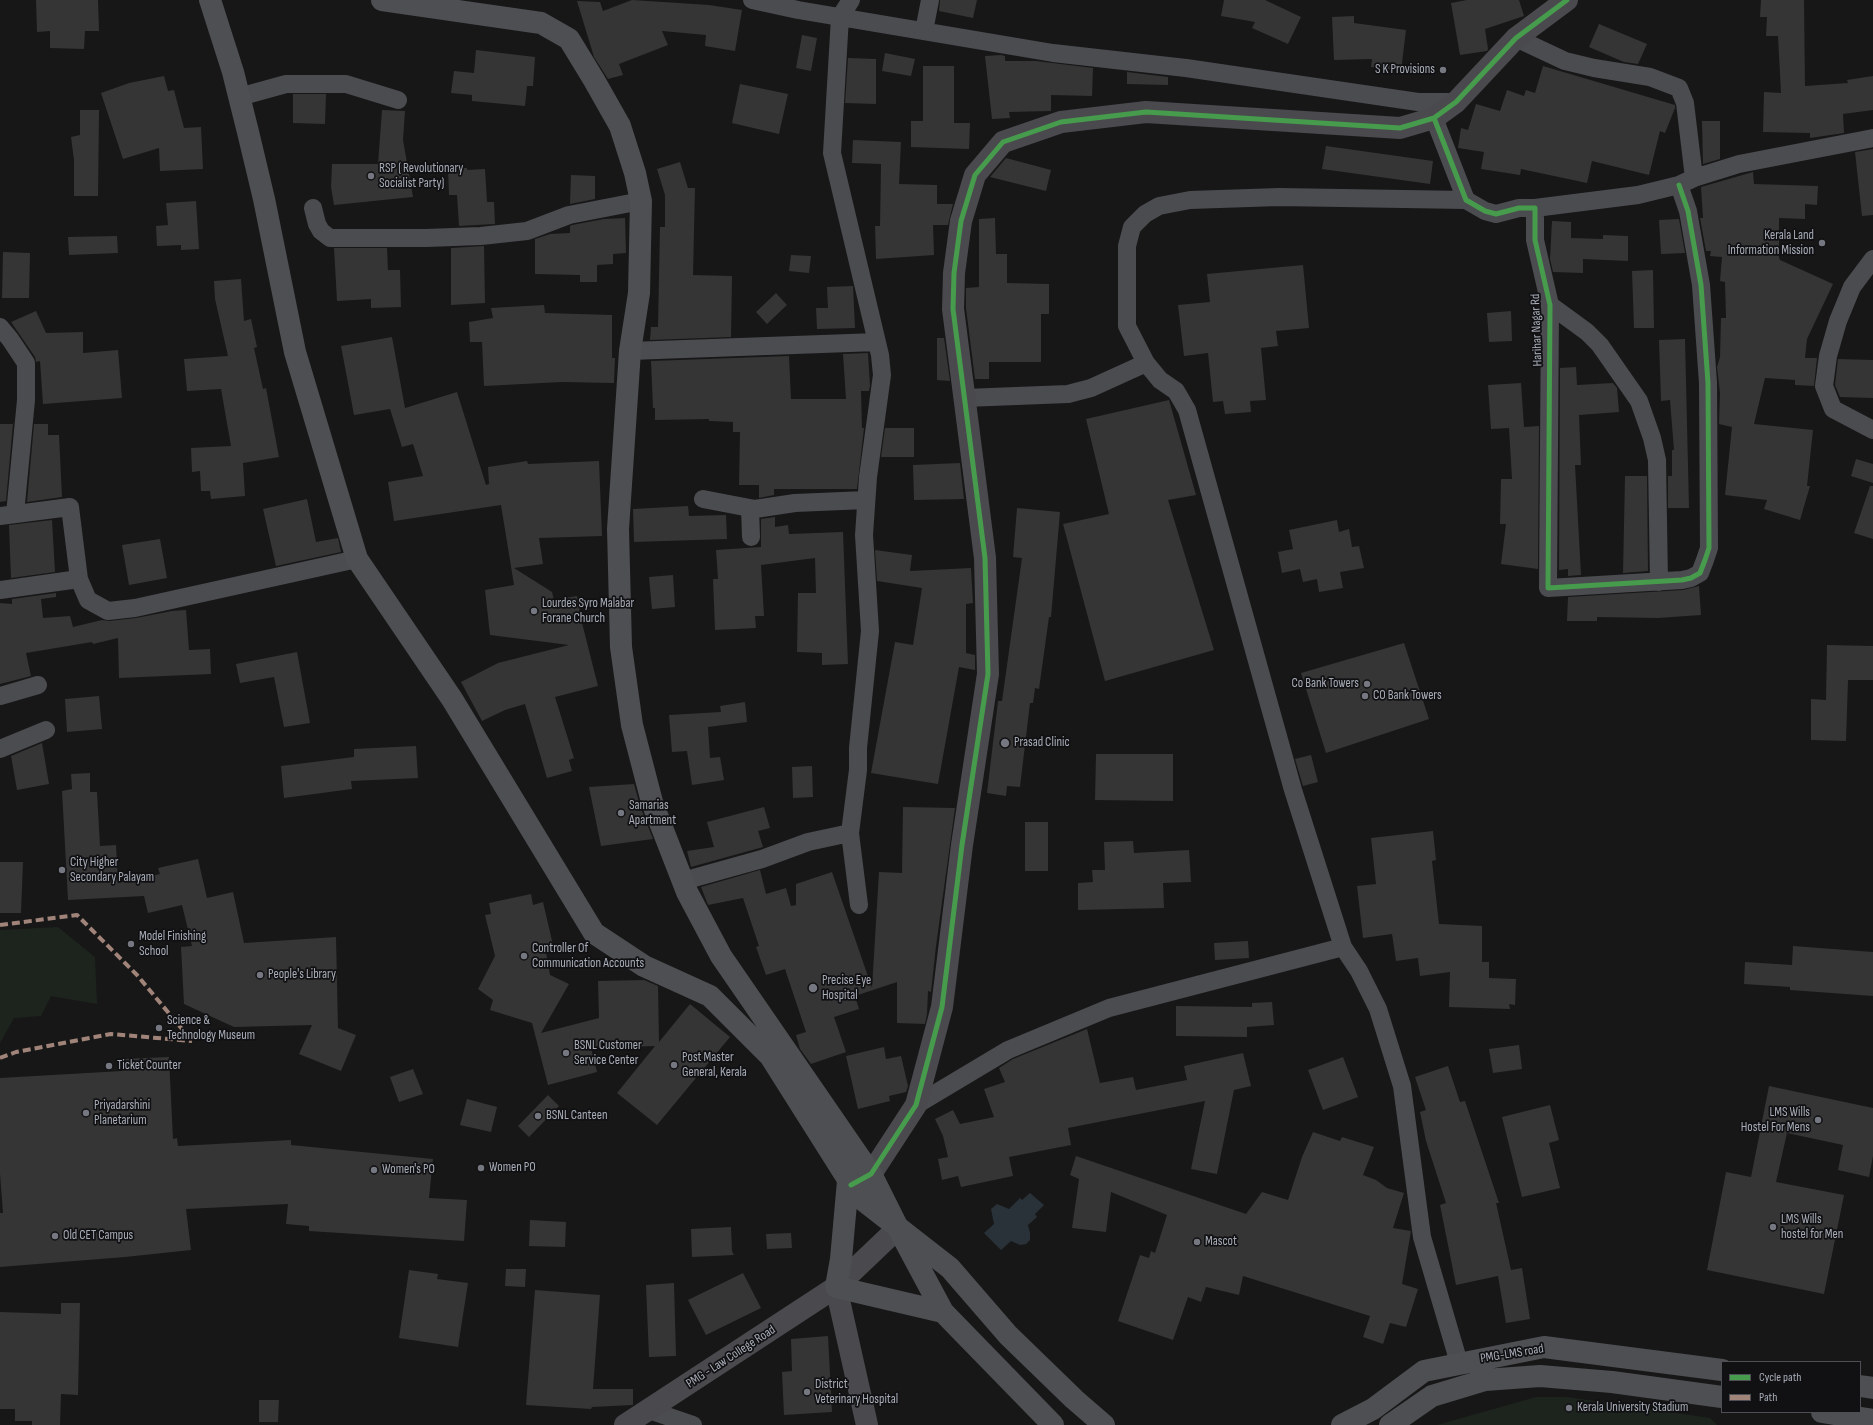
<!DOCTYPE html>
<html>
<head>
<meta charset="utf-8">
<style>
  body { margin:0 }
  #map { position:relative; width:1873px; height:1425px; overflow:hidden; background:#171717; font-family:"Sofia Sans Condensed",sans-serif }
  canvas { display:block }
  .legend { position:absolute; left:1721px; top:1361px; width:140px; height:52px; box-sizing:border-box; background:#111113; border:1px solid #4d4f55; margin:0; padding:5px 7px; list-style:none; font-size:12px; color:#a8adb8 }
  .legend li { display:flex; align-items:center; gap:8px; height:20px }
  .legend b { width:20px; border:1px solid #4d4f55 }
</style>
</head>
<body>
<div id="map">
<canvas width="1873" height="1425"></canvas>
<ul class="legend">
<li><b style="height:5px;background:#469c4c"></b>Cycle path</li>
<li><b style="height:5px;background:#a18479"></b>Path</li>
</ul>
</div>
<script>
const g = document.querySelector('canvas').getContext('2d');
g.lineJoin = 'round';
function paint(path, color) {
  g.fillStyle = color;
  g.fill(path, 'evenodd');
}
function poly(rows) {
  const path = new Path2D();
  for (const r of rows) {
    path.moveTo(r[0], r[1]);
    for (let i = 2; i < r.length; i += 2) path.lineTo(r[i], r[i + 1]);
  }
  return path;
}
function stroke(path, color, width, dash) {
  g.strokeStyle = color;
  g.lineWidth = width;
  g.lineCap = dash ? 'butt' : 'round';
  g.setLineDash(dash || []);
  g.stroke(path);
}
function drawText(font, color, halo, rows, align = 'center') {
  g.font = font + ' "Sofia Sans Condensed",sans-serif';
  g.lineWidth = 3.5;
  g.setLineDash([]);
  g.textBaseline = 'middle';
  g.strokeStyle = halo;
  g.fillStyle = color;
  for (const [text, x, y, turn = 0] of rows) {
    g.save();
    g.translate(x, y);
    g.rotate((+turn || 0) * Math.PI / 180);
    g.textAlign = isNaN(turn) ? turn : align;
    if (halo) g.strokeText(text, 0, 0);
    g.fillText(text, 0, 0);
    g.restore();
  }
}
paint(poly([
  [58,927,95,957,97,1004,51,996,41,1016,14,1018,0,1043,0,930],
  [1536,1397,1567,1397,1710,1418,1717,1425,1437,1425]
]), '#1d241e');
paint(poly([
  [1030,1193,1044,1205,1035,1214,1037,1217,1028,1225,1030,1233,1030,1240,1026,1244,1020,1245,1011,1241,1001,1250,984,1233,994,1224,991,1209,997,1204,1009,1209,1020,1198,1022,1200]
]), '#2a3239');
paint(poly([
  [36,0,98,0,99,31,85,31,84,49,50,48,50,31,37,32],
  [632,0,709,5,742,10,735,51,705,46,706,35,662,31,668,45,619,64,623,75,608,79,594,57,577,1,600,2,603,11],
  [940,0,977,0,973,18,939,11],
  [1224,0,1265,0,1301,17,1288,44,1252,28,1255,22,1221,16],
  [1467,0,1519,0,1524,16,1485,29,1488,49,1487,51,1460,55,1451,3],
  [1761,0,1804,0,1805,86,1848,83,1847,80,1873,76,1873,110,1843,114,1844,133,1810,138,1810,133,1763,132,1764,92,1781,93,1778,36,1766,36,1767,17,1760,17],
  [1354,16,1354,23,1406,30,1401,71,1371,67,1372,59,1334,60,1332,17],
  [1599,24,1647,44,1638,64,1624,62,1589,47],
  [802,35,817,38,811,71,796,68],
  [476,50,535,57,533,86,527,86,525,106,472,101,472,95,451,93,454,71,474,73],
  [885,53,915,59,911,76,882,71],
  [1001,55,1005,56,1005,61,1036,61,1093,68,1092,96,1051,95,1051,111,1009,112,1010,118,992,119,985,56],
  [848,58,876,59,876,104,845,103],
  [923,66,954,66,954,123,970,123,969,149,911,147,911,121,923,121],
  [1543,66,1675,105,1675,108,1665,133,1660,131,1649,175,1592,161,1587,183,1521,169,1520,175,1481,169,1484,152,1458,148,1461,128,1468,130,1476,104,1500,111,1507,90,1524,96,1526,90,1535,93],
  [1127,72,1168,77,1168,85,1127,84],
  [164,76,168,91,174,90,184,128,201,127,203,169,160,171,159,148,123,159,101,93,129,83],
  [740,84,788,94,779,134,732,123],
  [293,94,326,94,325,124,293,123],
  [80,110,99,110,98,196,74,196,74,160,71,137,80,135],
  [382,110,405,111,403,140,413,197,334,205,331,187,332,164,378,164],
  [1702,121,1720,121,1720,159,1703,164],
  [853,140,901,142,899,184,937,185,937,204,953,204,948,225,933,225,934,255,876,259,875,226,880,226,881,164,852,163],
  [1326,146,1433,161,1430,184,1322,169],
  [1873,149,1873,215,1862,216,1855,152],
  [1006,158,1051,170,1046,191,990,177],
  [680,162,688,188,695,188,693,275,732,276,731,337,650,340,651,327,658,327,660,227,665,227,665,195,657,169],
  [448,168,467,168,467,170,485,169,487,202,494,202,495,224,459,226,457,195,449,195],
  [1753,172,1754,184,1818,186,1817,205,1805,204,1805,219,1779,218,1779,257,1780,260,1833,284,1807,339,1805,358,1817,358,1814,386,1795,385,1795,380,1765,378,1754,424,1813,430,1807,486,1810,486,1800,520,1764,509,1767,500,1725,495,1732,427,1719,424,1720,393,1717,367,1720,357,1721,318,1726,318,1725,282,1720,281,1722,257,1710,256,1711,251,1706,251,1700,218,1703,218,1701,187],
  [571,175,595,176,595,199,570,204],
  [196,201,199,249,181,250,181,245,157,246,156,226,168,225,166,203],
  [625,218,626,253,613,254,613,264,597,265,597,282,580,282,580,275,535,274,535,239,550,234,570,233,570,226,572,225,604,219],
  [995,218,996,254,1007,254,1007,283,1049,284,1049,314,1041,314,1041,362,989,362,989,379,975,379,966,308,966,288,979,287,979,219],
  [1679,219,1685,253,1661,254,1659,220],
  [1552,221,1571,222,1571,238,1603,239,1603,235,1628,236,1628,261,1583,259,1583,273,1553,272,1550,259],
  [117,236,118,253,69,255,68,237],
  [484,246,485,303,451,305,451,248],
  [334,248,387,248,388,270,400,270,401,307,371,308,371,299,337,301],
  [3,252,30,253,29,298,2,298],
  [791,255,811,256,809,273,789,271],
  [1303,265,1309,328,1276,331,1278,346,1261,348,1266,400,1250,401,1251,412,1225,414,1223,401,1213,402,1208,353,1184,356,1178,305,1210,302,1207,274],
  [1653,270,1654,328,1634,328,1632,271],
  [241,279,244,321,251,319,257,347,254,348,263,389,266,388,279,457,243,463,245,496,211,499,210,491,201,491,200,471,192,472,191,448,231,446,221,389,187,391,184,359,228,356,215,299,214,281],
  [853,286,855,328,817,329,816,308,828,308,827,287],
  [776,293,787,305,767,324,756,312],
  [544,305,545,313,612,315,612,358,615,358,614,383,562,382,484,386,482,342,470,342,469,322,493,318,491,308],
  [36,311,46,333,83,332,83,353,118,350,122,398,43,404,40,361,36,362,35,357,11,322],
  [1511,311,1512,341,1489,342,1487,313],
  [392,337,405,408,457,392,486,485,489,484,488,467,527,461,528,464,599,461,602,536,539,538,543,564,514,568,552,592,554,600,577,596,582,623,598,686,555,697,574,758,569,760,572,771,547,778,525,704,505,710,482,721,461,682,498,663,569,645,490,635,485,590,514,585,501,505,394,521,388,482,423,476,413,444,402,447,390,409,354,415,341,346],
  [937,338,944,338,950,381,937,380],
  [1685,339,1689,508,1668,508,1668,476,1672,476,1672,450,1674,450,1670,400,1661,401,1659,340],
  [868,353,870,386,869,391,861,391,862,428,864,428,857,489,774,489,774,495,759,498,759,485,739,485,740,432,733,432,733,422,709,421,709,419,655,420,655,408,653,408,651,361,789,356,791,399,846,399,843,354],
  [1838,359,1873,360,1873,398,1840,397,1835,385],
  [1576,367,1577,385,1613,383,1617,388,1619,412,1579,415,1581,465,1575,465,1581,575,1568,576,1568,569,1559,570,1560,368],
  [1521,383,1524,427,1539,426,1538,569,1501,564,1506,524,1500,524,1501,479,1512,479,1509,428,1491,429,1488,385],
  [1169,400,1196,495,1168,500,1214,650,1105,681,1063,524,1109,514,1086,419],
  [0,424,13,424,6,501,0,502],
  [34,424,48,424,48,435,59,435,62,497,27,502],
  [885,428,914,428,914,457,881,457],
  [1856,459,1873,464,1873,483,1851,476],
  [960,463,964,499,914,500,913,465],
  [1625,476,1647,476,1648,571,1623,573],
  [1870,486,1873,486,1873,539,1854,533],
  [307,499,316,542,338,538,341,552,276,566,263,509],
  [688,506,689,516,726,515,727,539,634,542,633,509],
  [1017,508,1060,512,1051,617,1049,617,1039,689,1035,688,1033,703,1030,703,1020,787,1007,786,1006,796,987,793,998,701,1002,701,1022,558,1013,557],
  [775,517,775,527,788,525,789,534,843,532,848,664,822,665,822,653,797,652,798,593,816,593,815,558,761,565,764,616,755,616,756,628,715,630,713,579,718,579,716,550,761,547,761,519],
  [52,520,55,572,11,578,9,525],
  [1337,520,1339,532,1349,529,1352,547,1359,546,1364,568,1340,572,1343,588,1319,592,1317,579,1303,582,1300,569,1282,573,1278,552,1293,549,1289,530],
  [160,539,167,578,129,585,122,545],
  [875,550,912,555,910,571,971,568,973,603,966,604,966,653,975,655,975,670,959,667,938,784,871,773,895,642,913,645,922,588,877,581],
  [673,575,675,607,652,609,649,577],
  [1699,586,1701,615,1658,618,1597,617,1597,621,1567,621,1568,597,1683,590],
  [56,593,56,597,41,599,43,618,70,616,73,627,102,620,109,621,136,618,172,611,186,610,189,650,210,649,211,674,119,678,118,638,93,644,92,642,26,653,31,676,0,684,0,603,12,604,12,599],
  [1404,643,1429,719,1326,753,1301,673],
  [1827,645,1873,646,1873,680,1848,680,1846,741,1811,740,1811,699,1826,700],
  [297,652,310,723,284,727,274,677,240,683,236,664],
  [99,696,102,729,67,732,65,699],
  [745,702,747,722,708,727,710,758,720,757,724,780,692,785,687,751,672,752,669,715,721,712,720,706],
  [42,743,49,784,17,790,11,756],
  [416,746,418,778,351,781,352,789,284,798,281,766,354,757,354,749],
  [1096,754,1173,754,1173,801,1095,800],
  [1311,755,1318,782,1303,786,1295,759],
  [812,766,813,797,793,798,792,767],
  [90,773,90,792,97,792,100,846,116,845,118,883,160,874,158,868,198,859,207,898,233,892,244,943,336,937,338,1028,356,1035,341,1071,299,1054,312,1025,234,1027,184,1004,181,947,192,946,182,905,148,913,144,896,68,900,62,791,72,789,71,774],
  [634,784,640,806,653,839,601,846,589,787],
  [764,807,770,828,758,831,763,847,691,867,687,851,714,847,707,822],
  [903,807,955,808,936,946,931,992,928,991,927,1014,925,1024,897,1023,897,982,855,996,859,1009,834,1017,846,1052,811,1064,800,1049,796,1035,806,1032,785,969,766,975,756,947,759,946,743,898,708,905,701,887,760,870,766,894,786,888,791,906,796,905,796,884,832,872,872,988,879,872,902,873],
  [1025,822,1048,822,1048,871,1025,871],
  [1433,831,1436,860,1432,861,1439,924,1482,926,1482,962,1489,962,1489,978,1516,979,1515,1005,1509,1004,1510,1009,1449,1007,1450,972,1420,976,1418,958,1396,961,1392,934,1363,938,1357,886,1376,884,1371,838],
  [1133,841,1134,853,1189,850,1191,882,1163,883,1164,908,1078,910,1078,883,1093,882,1092,870,1105,870,1104,842],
  [0,862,23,862,21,913,0,913],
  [531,894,533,905,543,902,553,945,545,947,550,975,569,984,541,1033,599,1018,598,981,644,980,658,986,659,1042,690,1004,730,1037,657,1125,617,1093,655,1046,591,1048,597,1072,548,1085,532,1023,490,1010,493,1000,478,989,495,956,485,915,491,914,489,903],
  [1248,941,1249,958,1215,960,1214,943],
  [1793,946,1873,952,1873,996,1790,990,1790,987,1744,984,1745,962,1792,965],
  [1272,1002,1274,1025,1247,1027,1247,1037,1176,1036,1176,1006,1252,1007,1252,1003],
  [1087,1029,1100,1083,1133,1077,1136,1090,1187,1080,1184,1066,1243,1053,1251,1086,1234,1090,1217,1174,1191,1169,1205,1101,1068,1128,1071,1145,1009,1157,1013,1176,961,1187,958,1176,942,1180,938,1159,948,1157,943,1136,935,1119,953,1110,960,1124,994,1117,984,1089,1005,1082,999,1068,1013,1059],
  [1519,1045,1522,1069,1493,1073,1489,1049],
  [884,1047,886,1059,901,1056,908,1086,906,1092,889,1096,890,1101,858,1109,846,1056],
  [169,1057,173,1139,177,1138,178,1146,291,1140,291,1145,433,1159,429,1198,467,1200,464,1241,309,1231,309,1226,286,1224,288,1204,186,1209,191,1250,125,1257,0,1267,0,1213,3,1213,0,1174,0,1078,122,1071,122,1059],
  [1343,1057,1358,1097,1323,1110,1308,1070],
  [1448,1066,1460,1102,1465,1101,1499,1203,1496,1203,1511,1270,1522,1268,1530,1319,1506,1323,1498,1276,1456,1285,1440,1205,1446,1203,1426,1141,1420,1112,1426,1110,1415,1077],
  [413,1069,423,1094,399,1102,390,1077],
  [1769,1086,1873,1108,1873,1156,1869,1177,1838,1170,1843,1145,1787,1133,1776,1182,1844,1195,1824,1294,1707,1270,1726,1172,1751,1177],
  [548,1095,559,1106,529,1137,518,1126],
  [467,1099,497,1107,491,1132,460,1125],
  [1550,1105,1559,1140,1549,1143,1560,1188,1522,1197,1502,1117],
  [1313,1132,1340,1141,1342,1137,1374,1147,1363,1175,1376,1180,1387,1188,1404,1193,1393,1228,1411,1231,1402,1284,1418,1289,1406,1327,1390,1323,1383,1344,1363,1337,1370,1316,1243,1276,1239,1295,1206,1287,1201,1302,1188,1297,1173,1340,1118,1321,1140,1255,1149,1258,1151,1251,1155,1253,1167,1215,1111,1192,1106,1232,1072,1228,1079,1179,1070,1175,1076,1156,1246,1214,1262,1192,1288,1200,1302,1157],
  [530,1220,566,1222,565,1247,529,1246],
  [731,1227,732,1251,734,1255,692,1257,691,1229],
  [791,1233,792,1248,767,1249,766,1234],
  [506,1269,526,1269,525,1287,505,1286],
  [409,1270,438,1274,437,1279,468,1283,458,1347,399,1338],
  [743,1273,761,1308,706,1335,688,1300],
  [674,1283,676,1356,649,1357,646,1285],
  [535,1290,600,1295,593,1389,633,1389,633,1405,592,1407,591,1409,526,1405],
  [61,1303,80,1303,78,1395,61,1394,60,1425,32,1425,32,1421,15,1421,15,1409,0,1409,0,1312,61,1314],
  [828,1336,832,1412,784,1415,782,1372,792,1371,791,1339],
  [259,1400,279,1400,278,1422,259,1422]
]), '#353536');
stroke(poly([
  [752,0,798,10,1053,53,1186,68,1418,102,1456,102],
  [924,31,930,0],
  [1516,38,1565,61,1594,68,1650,77,1679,88,1685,103,1694,178],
  [239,97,286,84,346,84,398,100],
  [1434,118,1466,200,1485,211,1496,214,1519,208,1535,208,1535,240,1550,305,1548,588,1682,580,1691,578,1700,573,1705,560,1709,548,1708,383,1701,285,1688,211,1679,185],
  [313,208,317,224,321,231,330,238,426,238,481,236,527,231,569,215,641,201],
  [1535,208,1638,195,1679,185,1694,178,1739,164,1873,138],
  [1873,259,1852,287,1838,321,1828,356,1824,386,1833,409,1873,430],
  [1550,305,1587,332,1600,345,1639,401,1652,438,1657,460,1659,582],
  [0,327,10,339,26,363,26,400,15,514],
  [630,351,877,342],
  [1146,363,1160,380,1176,391,1187,410,1293,790,1343,947,1359,971,1378,1009,1402,1086,1422,1237,1459,1363],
  [965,398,1068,394,1091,388,1146,363,1127,326,1127,246,1132,227,1145,214,1159,206,1190,200,1279,197,1466,200],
  [703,499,755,509,795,503,866,500],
  [750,508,751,537],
  [0,516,70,507,79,579,88,600,108,611,135,608,357,559],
  [0,590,79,579],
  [0,696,38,685],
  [0,749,46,730],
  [850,833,859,905],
  [683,881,762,859,808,842,850,833,858,770,858,748,870,631,864,535,868,477,882,375,880,355,832,153,840,17,851,0],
  [916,1105,1008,1050,1109,1008,1343,947],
  [649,1410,693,1425]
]), '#4b4c50', 18);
stroke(poly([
  [855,1182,871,1174,916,1105,942,1007,962,845,988,674,985,558,953,309,954,273,961,221,975,175,1003,142,1061,122,1146,112,1400,128,1434,118,1456,102,1516,38,1567,0],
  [836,1287,867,1425],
  [625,1425,836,1287,898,1228]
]), '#4a4a4e', 22);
stroke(poly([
  [210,0,233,72,248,132,264,199,295,352,357,559,452,699,594,933,644,966,710,996,770,1056,859,1197,950,1268,1008,1335,1074,1399,1104,1425],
  [382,0,541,23,569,39,594,80,620,126,635,173,641,201,639,293,630,351,618,529,621,647,632,725,652,802,687,892,721,956,871,1174,898,1228,943,1312,1053,1425],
  [848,1181,841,1259,836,1287,943,1312],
  [1860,1386,1873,1388],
  [1822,1412,1873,1420],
  [1342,1425,1373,1409,1424,1371,1544,1347,1722,1370],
  [1390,1425,1432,1396,1485,1380,1540,1376,1612,1382,1722,1397]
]), '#4d4f52', 22);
stroke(poly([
  [0,925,77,915,137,975,192,1041],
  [0,1058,16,1052,111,1034,192,1041]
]), '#a18479', 4, [8, 4]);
stroke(poly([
  [1434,118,1466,200,1485,211,1496,214,1519,208,1535,208,1535,240,1550,305,1548,588,1682,580,1691,578,1700,573,1705,560,1709,548,1708,383,1701,285,1688,211,1679,185],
  [851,1185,871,1174,916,1105,942,1007,962,845,988,674,985,558,953,309,954,273,961,221,975,175,1003,142,1061,122,1146,112,1400,128,1434,118,1456,102,1516,38,1567,0]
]), '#469c4c', 5);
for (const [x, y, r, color] of [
  [1443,70,4,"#757880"],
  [371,176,4,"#757880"],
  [1822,243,4,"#757880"],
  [534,611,4,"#757880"],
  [1367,684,4,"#757880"],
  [1365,696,4,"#757880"],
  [1005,743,5,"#757880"],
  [621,813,4,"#757880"],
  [62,870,4,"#757880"],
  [131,944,4,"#757880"],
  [524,956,4,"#757880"],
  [260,975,4,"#757880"],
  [813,988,5,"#757880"],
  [159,1028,4,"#757880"],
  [566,1053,4,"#757880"],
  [674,1065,4,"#757880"],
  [109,1066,4,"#757880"],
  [86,1113,4,"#757880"],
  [538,1116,4,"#757880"],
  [1818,1120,4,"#757880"],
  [481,1168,4,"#757880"],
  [374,1170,4,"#757880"],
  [1773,1227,4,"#757880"],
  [55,1236,4,"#757880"],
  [1197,1242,4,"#757880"],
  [807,1392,4,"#757880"],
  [1569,1408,4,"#757880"]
]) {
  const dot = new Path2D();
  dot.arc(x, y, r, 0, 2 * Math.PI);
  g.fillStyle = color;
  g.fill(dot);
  stroke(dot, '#111113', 1.5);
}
drawText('13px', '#a8adb8', '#111113', [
  ["S K Provisions",1435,70,"right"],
  ["RSP ( Revolutionary",379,169],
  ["Socialist Party)",379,184],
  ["Kerala Land",1814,236,"right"],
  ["Information Mission",1814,251,"right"],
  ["Lourdes Syro Malabar",542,604],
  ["Forane Church",542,619],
  ["Co Bank Towers",1359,684,"right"],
  ["CO Bank Towers",1373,696],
  ["Prasad Clinic",1014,743],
  ["Samarias",629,806],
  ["Apartment",629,821],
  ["City Higher",70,863],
  ["Secondary Palayam",70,878],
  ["Model Finishing",139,937],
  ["School",139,952],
  ["Controller Of",532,949],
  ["Communication Accounts",532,964],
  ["People's Library",268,975],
  ["Precise Eye",822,981],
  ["Hospital",822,996],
  ["Science &",167,1021],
  ["Technology Museum",167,1036],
  ["BSNL Customer",574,1046],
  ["Service Center",574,1061],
  ["Post Master",682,1058],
  ["General, Kerala",682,1073],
  ["Ticket Counter",117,1066],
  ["Priyadarshini",94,1106],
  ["Planetarium",94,1121],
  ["LMS Wills",1810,1113,"right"],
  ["Hostel For Mens",1810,1128,"right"],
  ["BSNL Canteen",546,1116],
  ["Women PO",489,1168],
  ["Women's PO",382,1170],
  ["LMS Wills",1781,1220],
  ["hostel for Men",1781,1235],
  ["Old CET Campus",63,1236],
  ["Mascot",1205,1242],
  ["District",815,1385],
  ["Veterinary Hospital",815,1400],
  ["Kerala University Stadium",1577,1408]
], 'left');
drawText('13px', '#a8adb8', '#111113', [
  ["Harihar Nagar Rd",1537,330,-92],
  ["PMG-LMS road",1512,1354,-9],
  ["PMG - Law College Road",731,1357,-33]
]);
</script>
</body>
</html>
